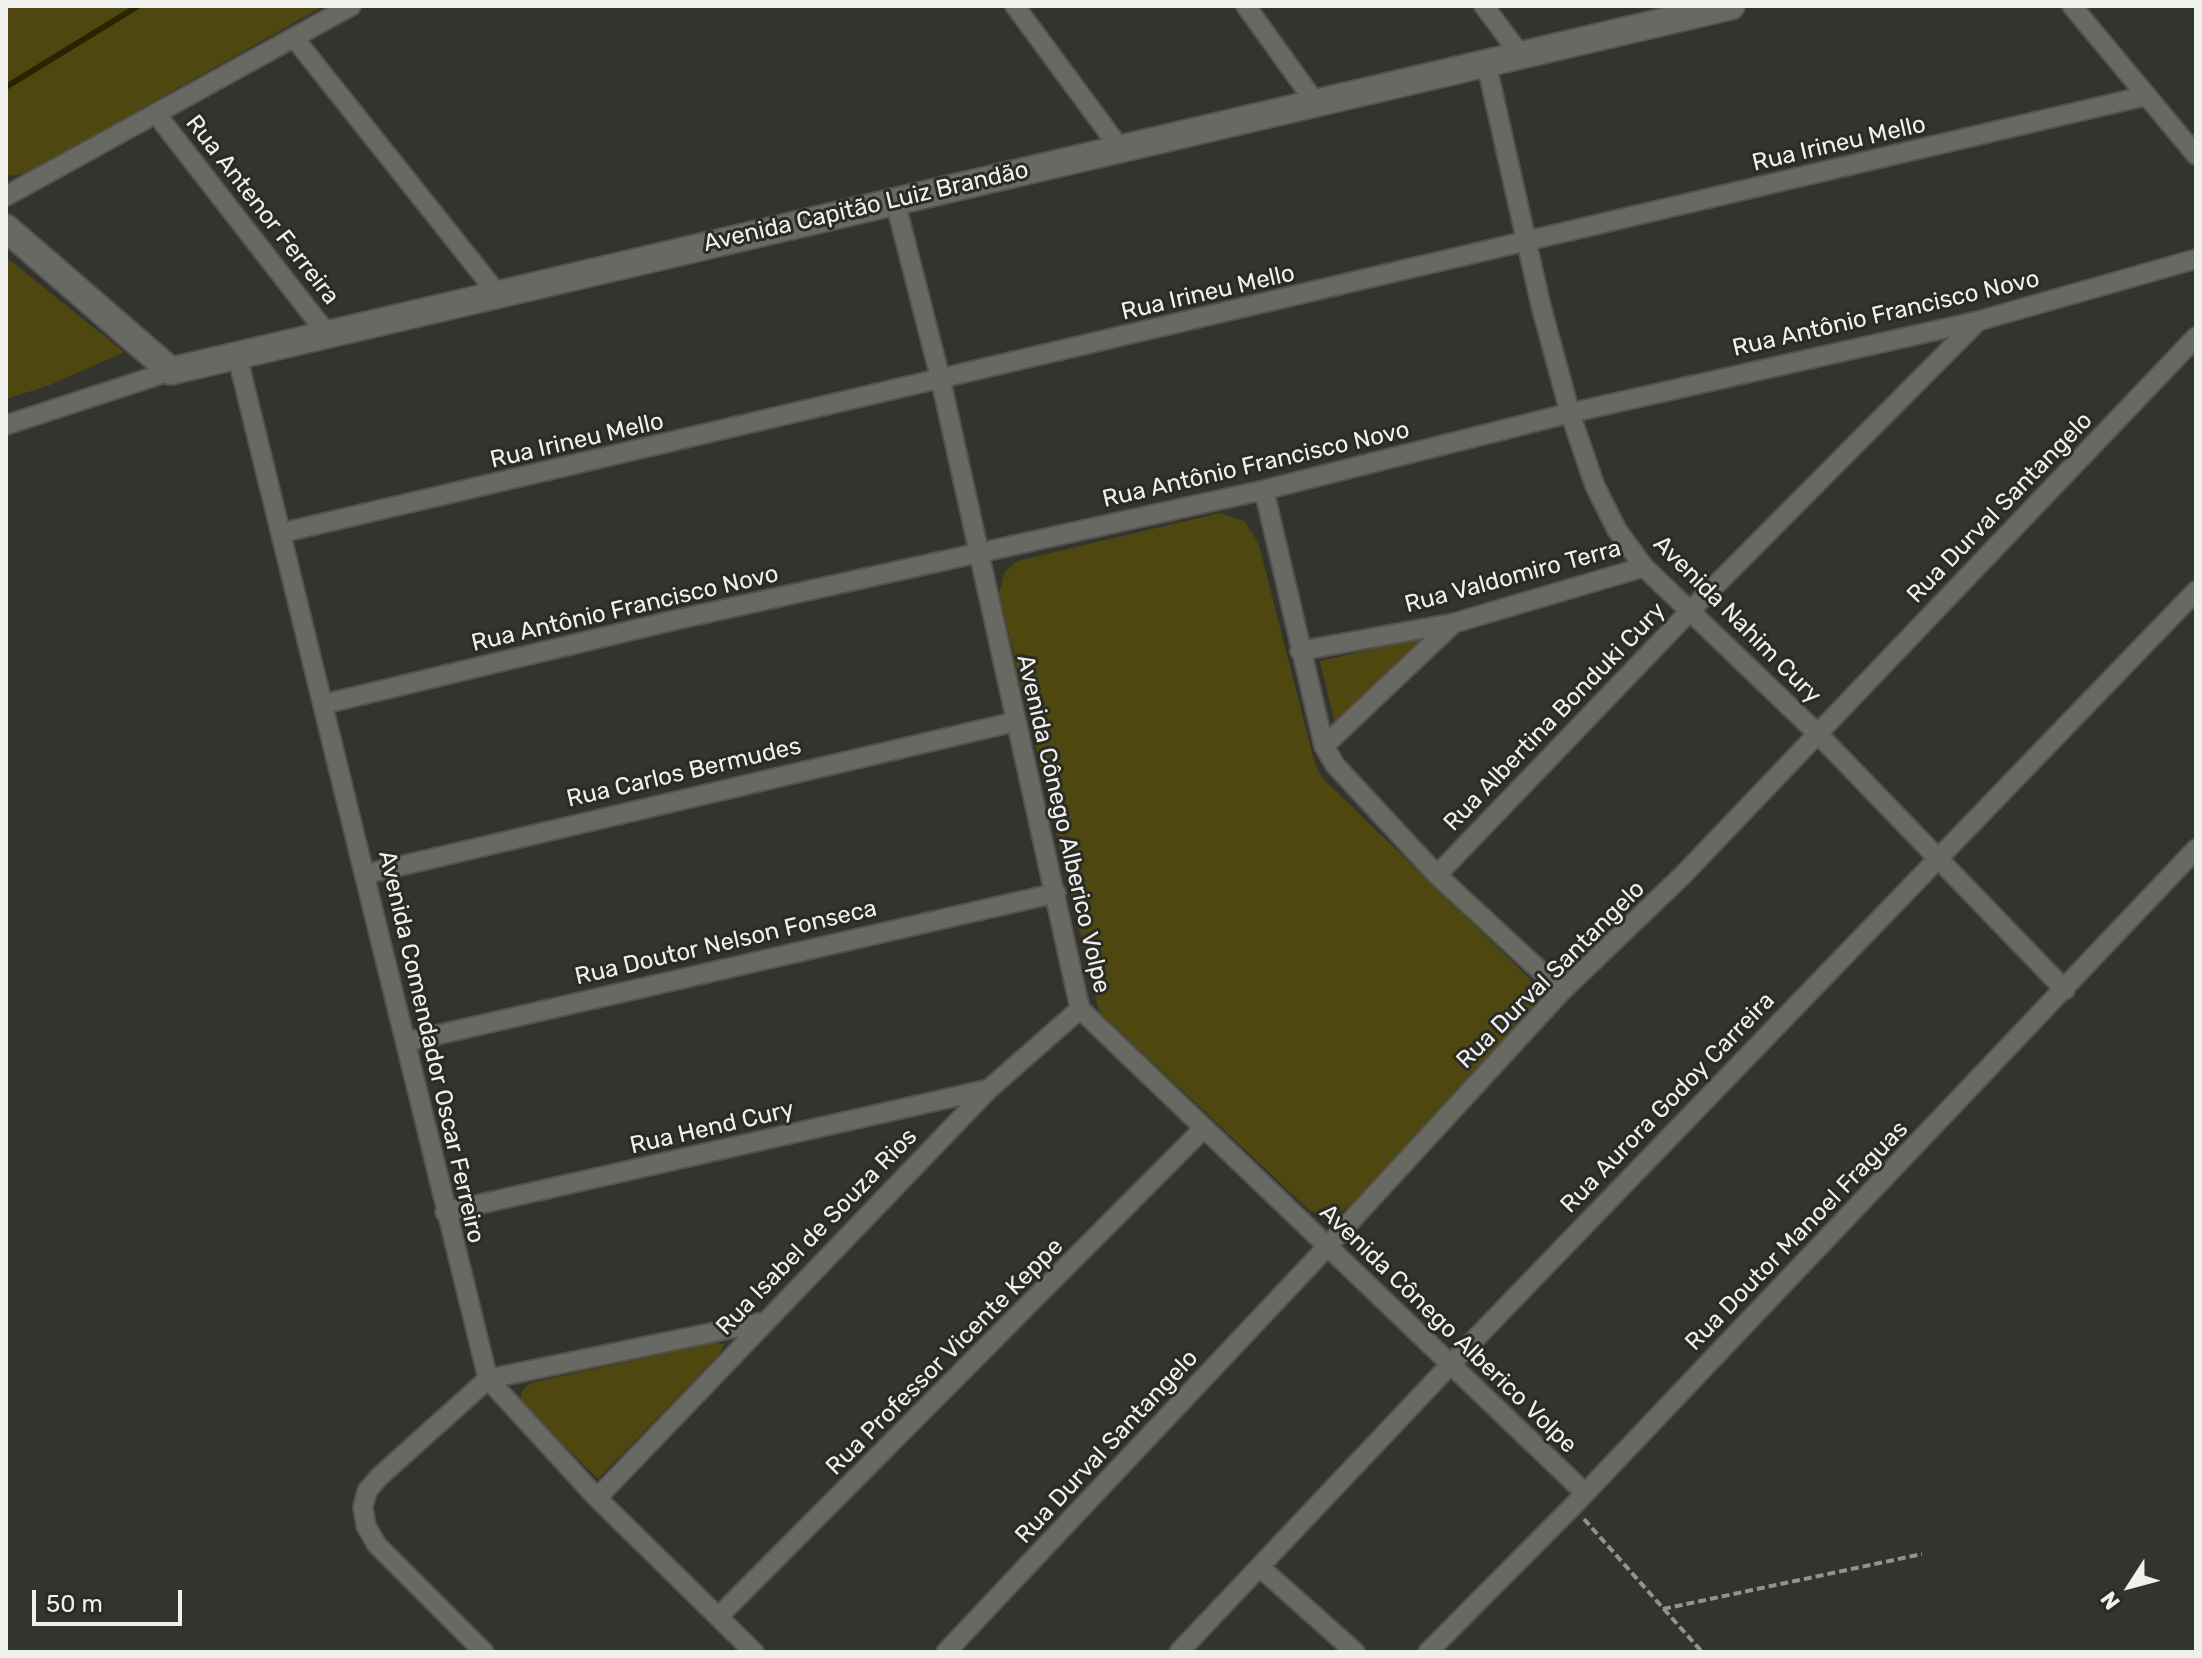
<!DOCTYPE html>
<html>
<head>
<meta charset="utf-8">
<style>
  body { margin:0 }
  #map { position:relative; width:2202px; height:1658px; overflow:hidden; background:#34342f; font-family:Rubik,sans-serif }
  canvas { display:block }
  .frame { position:absolute; inset:0; border:8px solid #f0f0ed; pointer-events:none }
  .north { position:absolute; left:2090px; top:1546px; width:80px; height:80px; -webkit-text-stroke:6px #2a2a26; paint-order:stroke; rotate:234deg; font-size:22px; font-weight:700; line-height:32px; text-align:center; color:#f0f0ed }
  .north::after { content:''; display:block; margin:auto; width:28px; height:36px; background:#f0f0ed; clip-path:polygon(50% 0,100% 100%,50% 72%,0 100%) }
  .scale { position:absolute; left:32px; top:1590px; width:150px; height:36px; box-sizing:border-box; border:4px solid #f0f0ed; border-top:0; padding-left:10px; font-size:24px; line-height:28px; white-space:nowrap; color:#f0f0ed; -webkit-text-stroke:6px #2a2a26; paint-order:stroke }
</style>
</head>
<body>
<div id="map">
<canvas width="2202" height="1658"></canvas>
<div class="frame"></div>
<div class="north">N</div>
<div class="scale">50 m</div>
</div>
<script>
const g = document.querySelector('canvas').getContext('2d');
g.lineJoin = 'round';
function paint(path, color) {
  g.fillStyle = color;
  g.fill(path, 'evenodd');
}
function poly(rows) {
  const path = new Path2D();
  for (const r of rows) {
    path.moveTo(r[0], r[1]);
    for (let i = 2; i < r.length; i += 2) path.lineTo(r[i], r[i + 1]);
  }
  return path;
}
function stroke(path, color, width, dash) {
  g.strokeStyle = color;
  g.lineWidth = width;
  g.lineCap = dash ? 'butt' : 'round';
  g.setLineDash(dash || []);
  g.stroke(path);
}
function drawText(font, color, halo, rows, align = 'center') {
  g.font = font + ' Rubik,sans-serif';
  g.lineWidth = 6;
  g.setLineDash([]);
  g.textBaseline = 'middle';
  g.strokeStyle = halo;
  g.fillStyle = color;
  for (const [text, x, y, turn = 0] of rows) {
    g.save();
    g.translate(x, y);
    g.rotate((+turn || 0) * Math.PI / 180);
    g.textAlign = isNaN(turn) ? turn : align;
    if (halo) g.strokeText(text, 0, 0);
    g.fillText(text, 0, 0);
    g.restore();
  }
}
paint(poly([
  [6,6,324,6,25,174,6,176],
  [6,257,124,352,50,385,6,399],
  [1220,513,1244,521,1258,542,1315,764,1322,778,1528,977,1535,989,1535,1008,1531,1017,1349,1207,1327,1217,1309,1210,1099,1012,999,593,1005,572,1017,561],
  [1417,639,1419,646,1335,724,1320,661],
  [717,1342,724,1345,717,1357,598,1479,521,1403,521,1393,530,1383]
]), '#4e4810');
stroke(poly([
  [6,87,138,6]
]), '#292500', 6);
const street = poly([
  [1015,6,1119,147],
  [1246,6,1315,102],
  [1484,6,1519,53],
  [2072,6,2196,155],
  [295,39,497,293],
  [1486,62,1541,306,1570,413,1595,486,1617,530,1644,567,1818,734,2065,990],
  [157,115,328,335],
  [6,196,351,6],
  [895,201,941,381,1080,1009,1585,1493],
  [237,355,488,1379,597,1498,754,1652],
  [6,425,171,371],
  [1264,490,1324,746,1335,765,1437,875,1562,991],
  [281,533,2145,96],
  [1300,651,1454,623,1644,567],
  [324,704,675,620,1264,490,1570,413,1978,321,2196,259],
  [1324,746,1454,623],
  [366,874,1014,722],
  [1437,875,1691,610,1978,321],
  [406,1042,1056,893],
  [445,1212,989,1089],
  [597,1498,989,1089,1080,1009],
  [1262,1569,1355,1652],
  [718,1617,1204,1128],
  [484,1652,377,1545,366,1526,363,1507,367,1491,379,1477,488,1379,763,1322],
  [946,1652,1327,1247,1562,991,1683,875,2196,337],
  [1179,1652,1449,1366,2196,591],
  [1428,1652,1573,1506,2196,849]
]);
const secondary = poly([
  [6,228,171,371,1731,6]
]);
stroke(street, '#53524f', 22);
stroke(secondary, '#53524f', 30);
stroke(poly([
  [1584,1519,1702,1652],
  [1663,1609,1922,1554]
]), '#92928e', 4, [8, 4]);
stroke(street, '#696964', 18);
stroke(secondary, '#696964', 26);
drawText('24px', '#f0f0ed', '#2a2a26', [
  ["Rua Irineu Mello",1839,144,-13],
  ["Avenida Capitão Luiz Brandão",866,207,-13],
  ["Rua Antenor Ferreira",262,210,52],
  ["Rua Irineu Mello",1208,293,-13],
  ["Rua Antônio Francisco Novo",1886,314,-13],
  ["Rua Irineu Mello",577,441,-13],
  ["Rua Antônio Francisco Novo",1256,465,-13],
  ["Rua Durval Santangelo",2000,508,-46],
  ["Rua Valdomiro Terra",1513,577,-15],
  ["Rua Antônio Francisco Novo",625,609,-13],
  ["Avenida Nahim Cury",1737,620,45],
  ["Rua Albertina Bonduki Cury",1555,717,-46],
  ["Rua Carlos Bermudes",684,773,-13],
  ["Avenida Cônego Alberico Volpe",1063,824,77],
  ["Rua Doutor Nelson Fonseca",726,943,-13],
  ["Rua Durval Santangelo",1551,975,-45],
  ["Avenida Comendador Oscar Ferreiro",431,1047,77],
  ["Rua Aurora Godoy Carreira",1668,1103,-46],
  ["Rua Hend Cury",712,1128,-13],
  ["Rua Isabel de Souza Rios",817,1232,-46],
  ["Rua Doutor Manoel Fraguas",1797,1236,-46],
  ["Avenida Cônego Alberico Volpe",1448,1329,44],
  ["Rua Professor Vicente Keppe",945,1357,-45],
  ["Rua Durval Santangelo",1107,1447,-47]
]);
</script>
</body>
</html>
